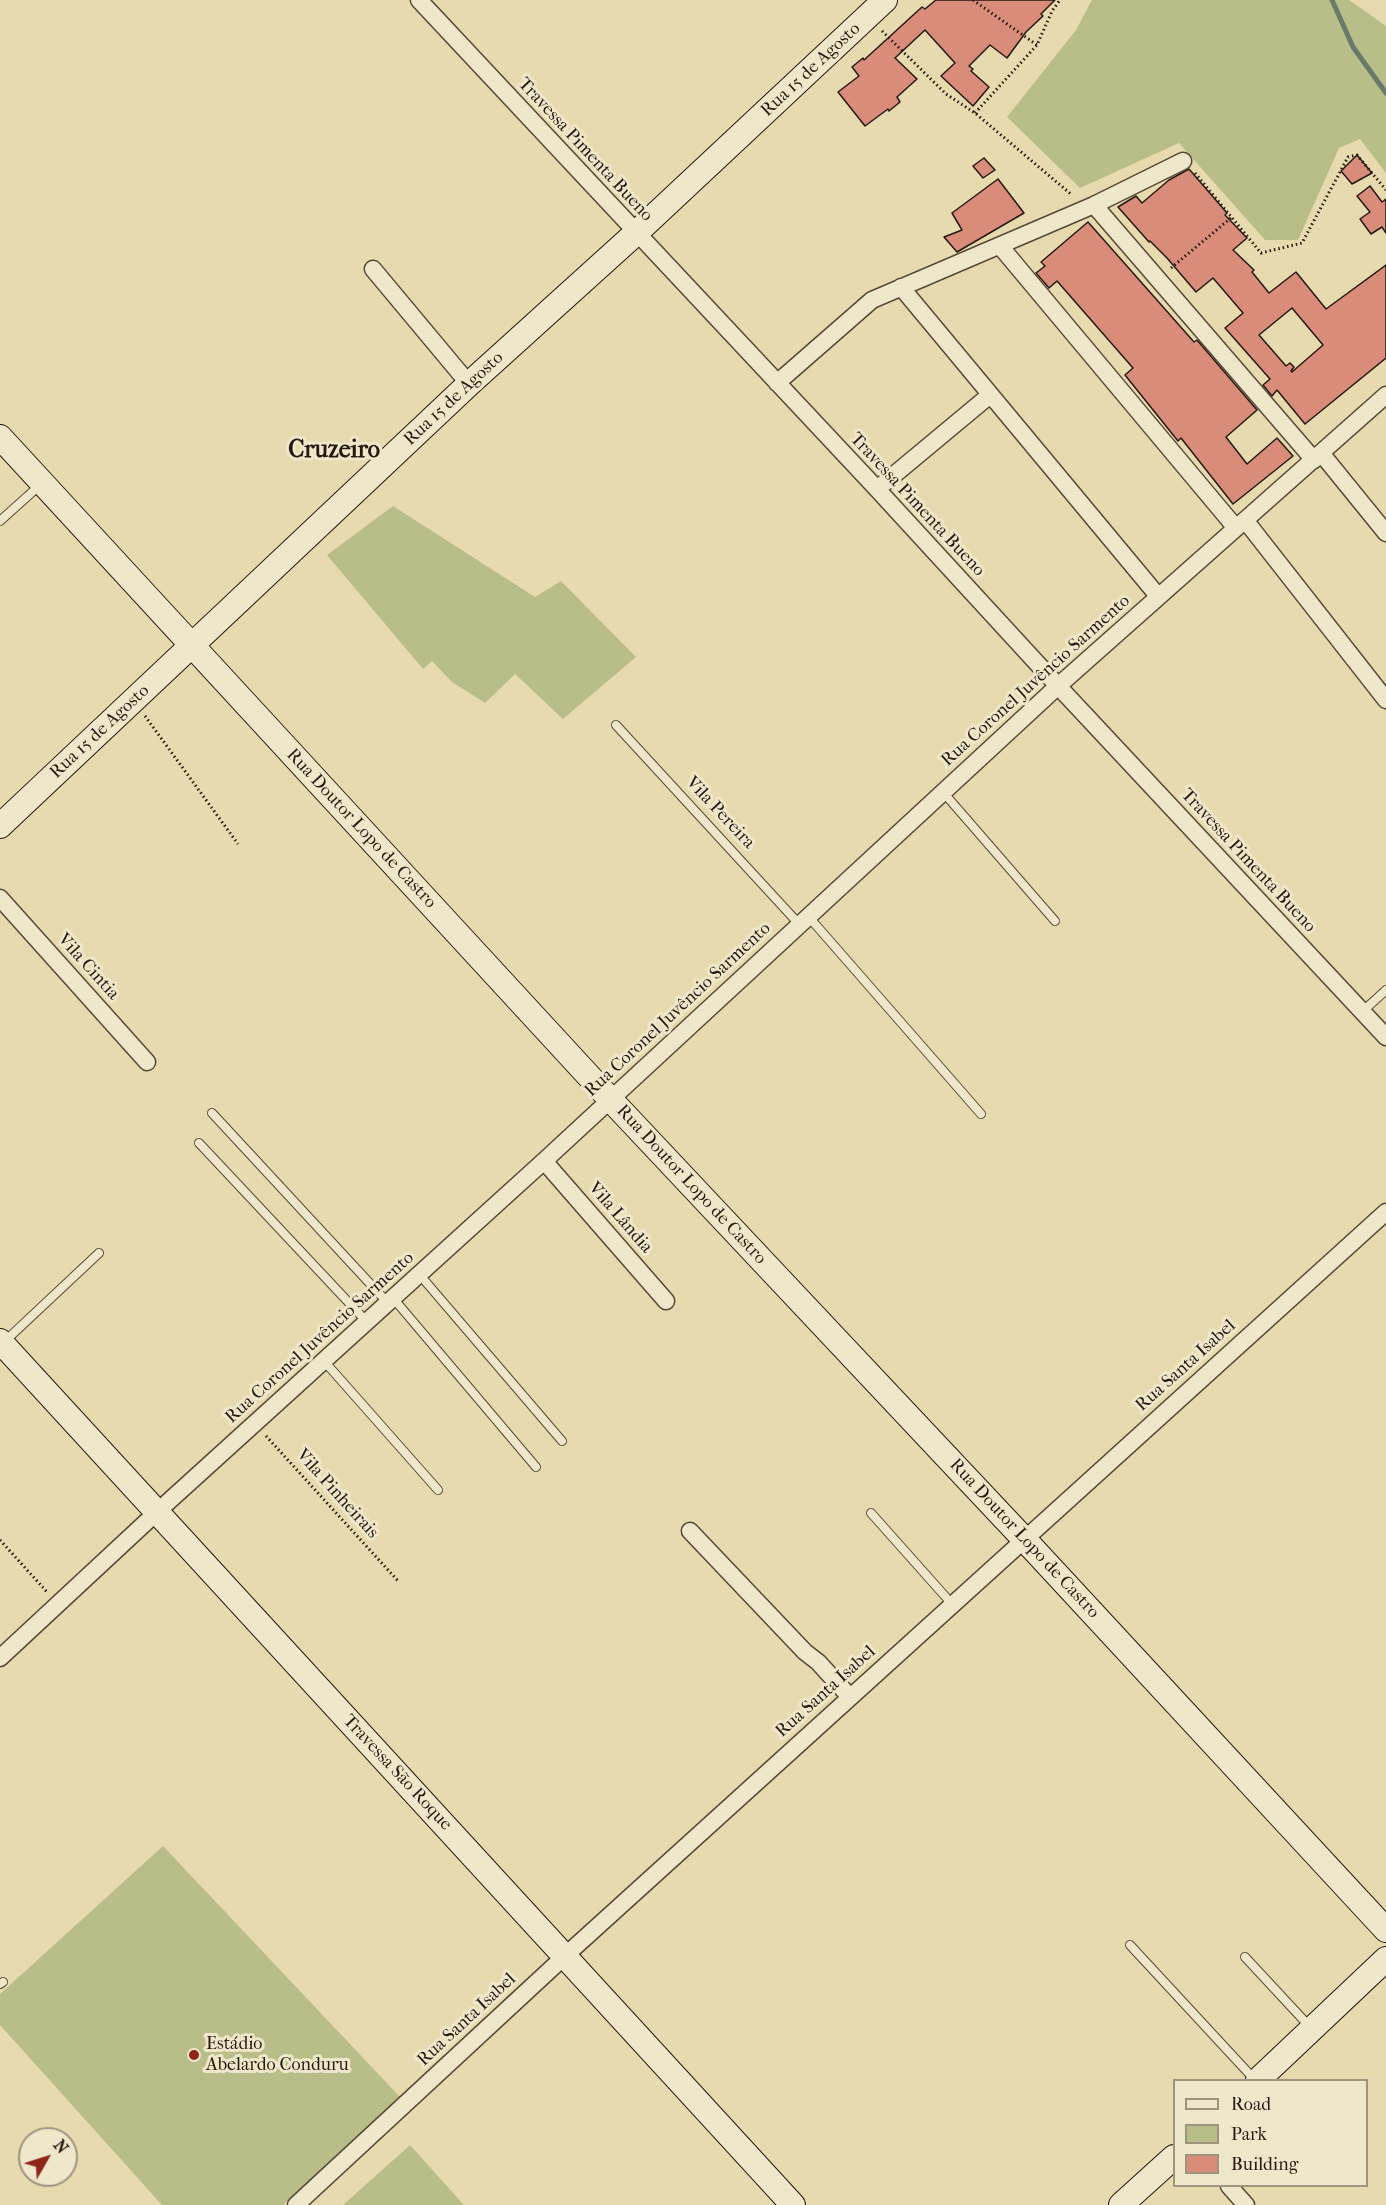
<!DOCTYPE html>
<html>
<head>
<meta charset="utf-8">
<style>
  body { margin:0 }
  #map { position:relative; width:1386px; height:2205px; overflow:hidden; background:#e7daae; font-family:"IM FELL French Canon",serif }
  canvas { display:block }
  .legend { position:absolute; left:1173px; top:2079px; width:195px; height:108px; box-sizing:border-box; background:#efe7ca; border:2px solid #9e9580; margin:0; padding:8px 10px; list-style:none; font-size:18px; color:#251910 }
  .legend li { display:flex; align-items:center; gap:12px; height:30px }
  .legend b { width:30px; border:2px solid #9e9580 }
  .north { position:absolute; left:18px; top:2127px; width:60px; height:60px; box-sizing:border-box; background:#efe7ca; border:2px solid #9e9580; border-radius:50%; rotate:51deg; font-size:16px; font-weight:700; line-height:24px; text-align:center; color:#251910 }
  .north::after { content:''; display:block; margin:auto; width:21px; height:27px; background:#8f2418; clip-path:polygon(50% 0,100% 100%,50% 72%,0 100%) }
</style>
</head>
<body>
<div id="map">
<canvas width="1386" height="2205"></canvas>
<ul class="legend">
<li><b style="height:8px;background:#efe7ca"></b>Road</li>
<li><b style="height:16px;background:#b9be88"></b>Park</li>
<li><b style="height:16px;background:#da8c7b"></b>Building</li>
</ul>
<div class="north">N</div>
</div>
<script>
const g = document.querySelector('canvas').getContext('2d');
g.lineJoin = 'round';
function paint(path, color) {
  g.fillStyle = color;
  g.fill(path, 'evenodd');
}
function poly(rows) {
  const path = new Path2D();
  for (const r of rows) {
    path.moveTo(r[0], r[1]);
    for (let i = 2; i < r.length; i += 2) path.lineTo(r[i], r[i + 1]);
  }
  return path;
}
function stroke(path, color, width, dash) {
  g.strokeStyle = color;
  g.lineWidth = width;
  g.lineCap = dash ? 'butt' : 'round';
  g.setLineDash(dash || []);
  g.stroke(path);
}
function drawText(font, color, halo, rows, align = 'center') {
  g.font = font + ' "IM FELL French Canon",serif';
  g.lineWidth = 6;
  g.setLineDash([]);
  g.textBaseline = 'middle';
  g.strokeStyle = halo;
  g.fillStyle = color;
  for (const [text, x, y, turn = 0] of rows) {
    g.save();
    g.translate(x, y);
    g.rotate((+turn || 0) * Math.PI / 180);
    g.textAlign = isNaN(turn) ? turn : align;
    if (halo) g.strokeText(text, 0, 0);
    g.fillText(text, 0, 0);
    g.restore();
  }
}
paint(poly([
  [1092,0,1349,0,1386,26,1386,173,1360,139,1339,148,1298,240,1265,240,1179,143,1080,188,1007,117,1076,30],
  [393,506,535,597,561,581,636,657,563,719,515,674,485,703,452,682,432,661,423,669,327,555],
  [163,1846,400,2097,283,2205,162,2205,0,2025,0,1994],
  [410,2145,464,2205,343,2205]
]), '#b9be88');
stroke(poly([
  [1332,0,1353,47,1386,93]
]), '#697a6b', 5);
const building = poly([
  [936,0,1055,0,1041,14,1043,16,1026,32,1007,58,990,45,969,66,973,69,971,71,989,87,973,106,941,76,955,63,925,30,895,58,917,79,897,97,900,102,889,111,888,109,865,126,838,92,859,76,852,67,863,58,864,60,922,7,925,9,936,0],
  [1357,155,1372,173,1352,184,1341,171,1357,155],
  [984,158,995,170,983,178,973,166,984,158],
  [1189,169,1227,213,1225,215,1247,238,1233,250,1254,270,1252,272,1269,293,1296,272,1326,309,1386,265,1386,358,1305,424,1277,390,1272,396,1263,385,1270,379,1225,328,1243,313,1213,278,1196,292,1167,258,1150,241,1149,242,1118,207,1136,196,1142,203,1169,180,1189,169],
  [1292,308,1323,345,1292,372,1291,371,1294,367,1290,363,1286,366,1259,335,1292,308],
  [998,179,1024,213,957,252,944,237,962,230,952,213,998,179],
  [1370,186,1382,202,1386,199,1386,233,1382,227,1371,234,1360,219,1370,212,1357,196,1370,186],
  [1088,222,1194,342,1197,340,1257,410,1226,437,1247,464,1277,438,1293,456,1233,504,1181,438,1178,441,1125,375,1133,368,1057,281,1049,288,1036,273,1045,266,1041,262,1088,222]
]);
paint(building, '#da8c7b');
stroke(building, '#251910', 1.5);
const lane = poly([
  [0,521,40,485],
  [616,725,799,924],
  [943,792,1055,921],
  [808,916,981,1114],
  [1362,1012,1386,990],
  [212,1113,388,1303],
  [199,1143,367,1322],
  [419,1274,562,1441],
  [393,1298,536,1467],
  [3,1343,99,1253],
  [324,1361,438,1490],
  [871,1513,952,1604],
  [1130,1945,1255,2080],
  [1245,1957,1310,2027],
  [0,1984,3,1982]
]);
const street = poly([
  [419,0,877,489,1058,686,1386,1037],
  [1094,205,1314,460],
  [1000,246,1236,528],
  [373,269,469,384],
  [901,287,1158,596],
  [777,383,872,300,1094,205,1183,161],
  [1321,453,1386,533],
  [877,489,990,395],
  [1245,520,1386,700],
  [0,898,147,1062],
  [544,1161,666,1301],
  [690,1531,805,1652,818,1662,850,1697],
  [0,1658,157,1512,544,1161,1058,686,1386,395],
  [1229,2186,1246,2205],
  [296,2205,566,1955,1386,1212]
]);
const secondary = poly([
  [0,437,610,1099,1024,1539,1386,1930],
  [0,826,469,384,636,233,885,0],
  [0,1341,793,2205],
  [1258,2080,1386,1959],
  [1121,2205,1174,2157]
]);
stroke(lane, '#564938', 10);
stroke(street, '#564938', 19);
stroke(secondary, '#251910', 26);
stroke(poly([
  [973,0,1037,45],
  [882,31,946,94,975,113,1072,195],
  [975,113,1037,45,1052,11,1060,0],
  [1195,173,1261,253,1302,243,1348,157,1357,155,1386,190],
  [1171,268,1232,217],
  [145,716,238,844],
  [266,1436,399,1582],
  [0,1540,47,1592]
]), '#251910', 3, [1.5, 3]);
stroke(lane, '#efe7ca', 8);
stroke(street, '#efe7ca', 16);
stroke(secondary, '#efe7ca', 24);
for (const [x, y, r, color] of [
  [194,2055,6,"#8f2418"]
]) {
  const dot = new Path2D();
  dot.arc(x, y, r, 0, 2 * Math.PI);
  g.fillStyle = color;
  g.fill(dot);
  stroke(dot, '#efe7ca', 2);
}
drawText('18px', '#251910', '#efe7ca', [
  ["Rua 15 de Agosto",811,70,-43],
  ["Travessa Pimenta Bueno",585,150,47],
  ["Rua 15 de Agosto",454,399,-43],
  ["Travessa Pimenta Bueno",917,505,47],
  ["Rua Coronel Juvêncio Sarmento",1036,681,-42],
  ["Rua 15 de Agosto",100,732,-43],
  ["Vila Pereira",720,813,47],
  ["Rua Doutor Lopo de Castro",361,829,47],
  ["Travessa Pimenta Bueno",1248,861,47],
  ["Vila Cintia",88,967,48],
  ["Rua Coronel Juvêncio Sarmento",678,1010,-43],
  ["Rua Doutor Lopo de Castro",691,1185,47],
  ["Vila Lândia",620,1218,49],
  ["Rua Coronel Juvêncio Sarmento",320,1338,-42],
  ["Rua Santa Isabel",1186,1366,-42],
  ["Vila Pinheirais",337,1494,48],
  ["Rua Doutor Lopo de Castro",1024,1539,47],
  ["Rua Santa Isabel",826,1692,-42],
  ["Travessa São Roque",397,1773,47],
  ["Rua Santa Isabel",467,2020,-43]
]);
drawText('18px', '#251910', '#efe7ca', [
  ["Estádio",206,2045],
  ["Abelardo Conduru",206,2066]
], 'left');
drawText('bold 24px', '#251910', '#efe7ca', [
  ["Cruzeiro",334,451]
]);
</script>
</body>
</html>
